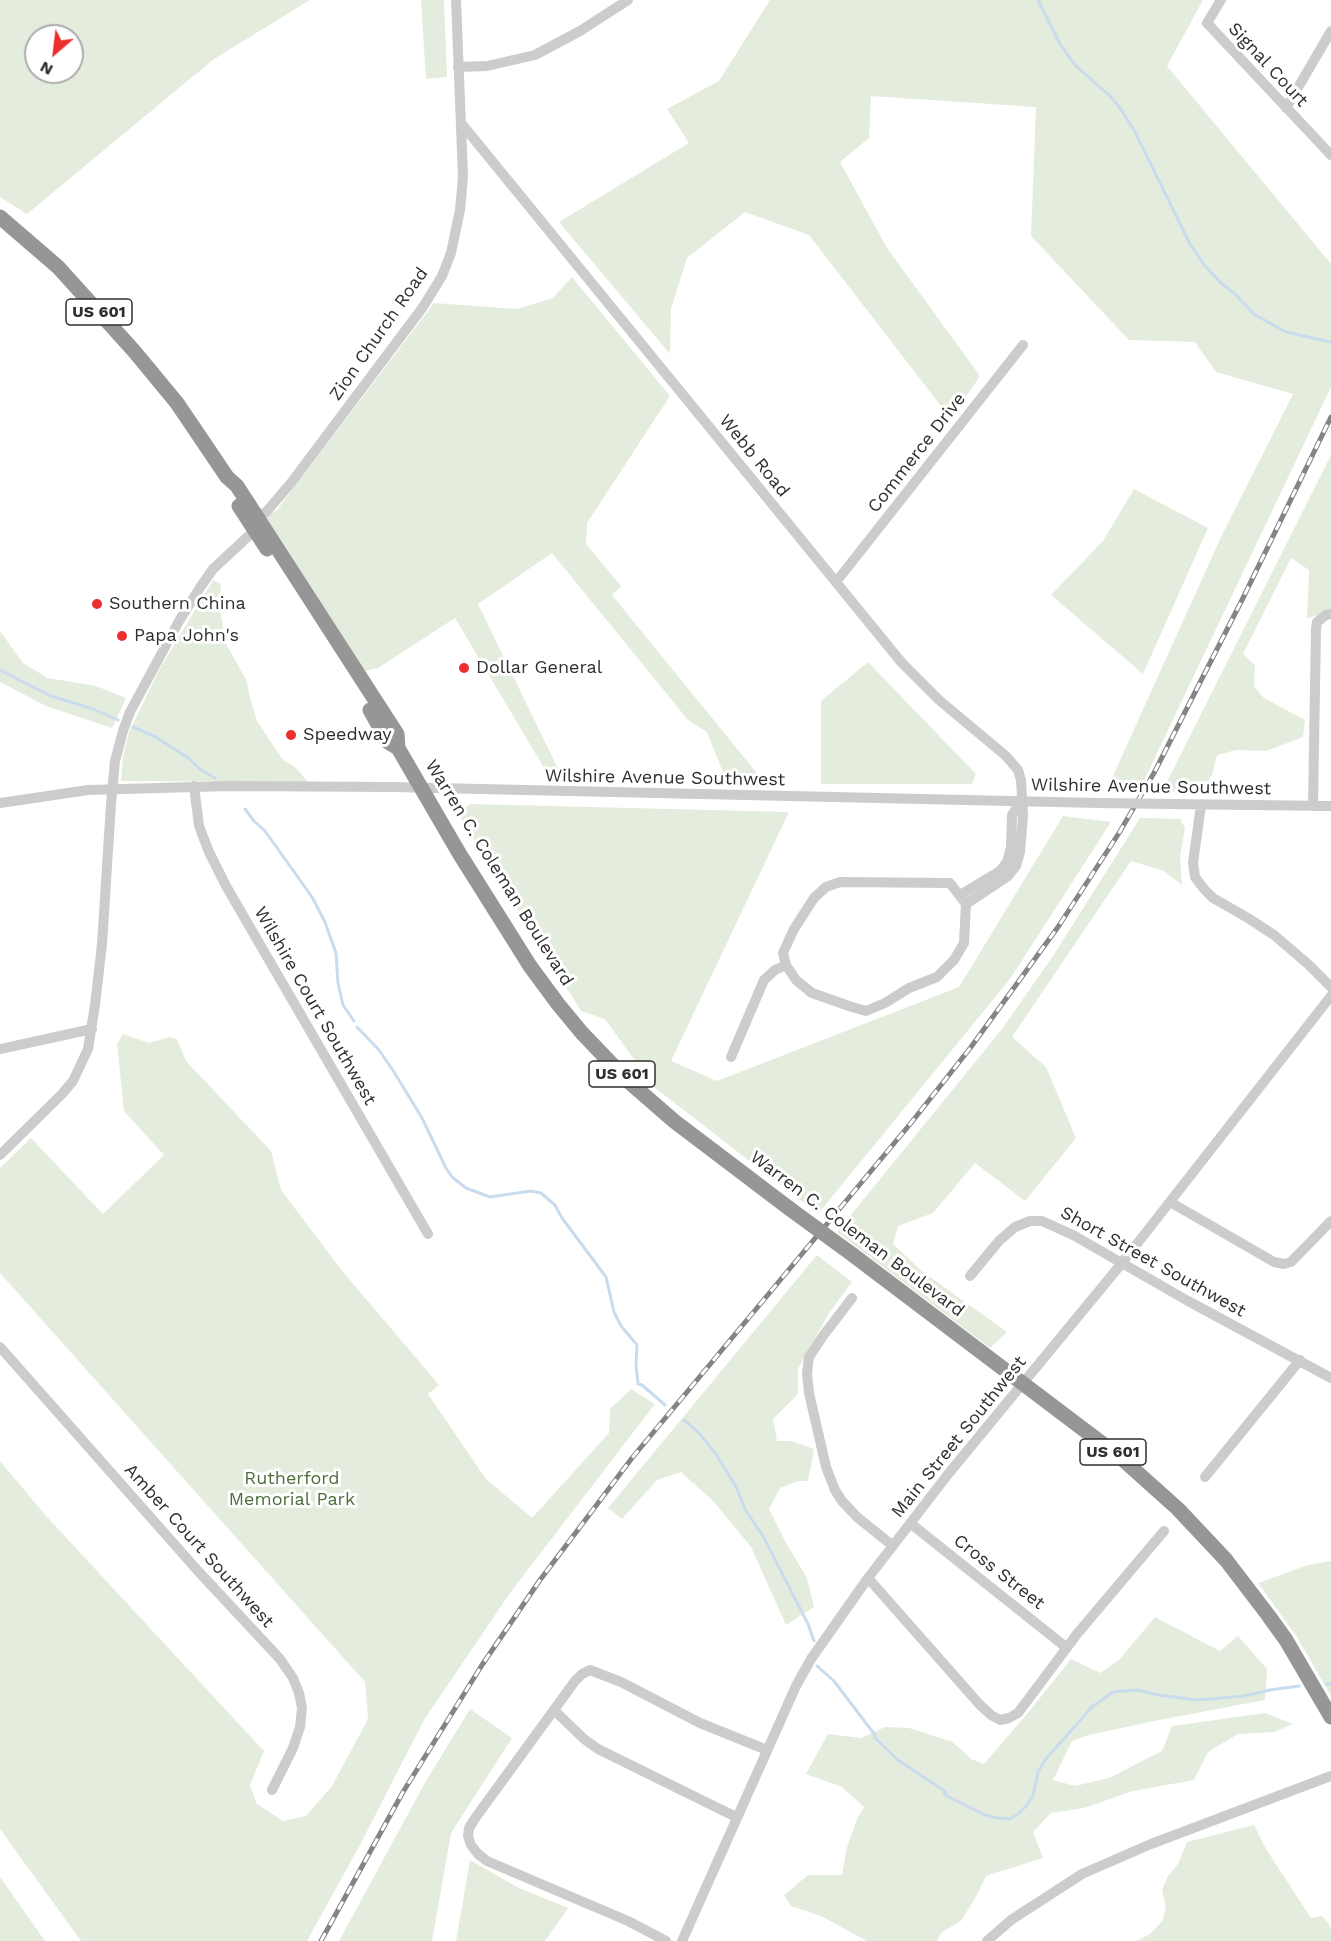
<!DOCTYPE html>
<html>
<head>
<meta charset="utf-8">
<style>
  body { margin:0 }
  #map { position:relative; width:1331px; height:1941px; overflow:hidden; background:#fff; font-family:"Work Sans",sans-serif }
  canvas { display:block }
  .north { position:absolute; left:24px; top:24px; width:60px; height:60px; box-sizing:border-box; background:#fff; border:2px solid #acacac; border-radius:50%; rotate:208deg; font-size:16px; font-weight:700; line-height:24px; text-align:center; color:#2f2f2f }
  .north::after { content:''; display:block; margin:auto; width:21px; height:27px; background:#ea2f2e; clip-path:polygon(50% 0,100% 100%,50% 72%,0 100%) }
</style>
</head>
<body>
<div id="map">
<canvas width="1331" height="1941"></canvas>
<div class="north">N</div>
</div>
<script>
const g = document.querySelector('canvas').getContext('2d');
g.lineJoin = 'round';
function paint(path, color) {
  g.fillStyle = color;
  g.fill(path, 'evenodd');
}
function poly(rows) {
  const path = new Path2D();
  for (const r of rows) {
    path.moveTo(r[0], r[1]);
    for (let i = 2; i < r.length; i += 2) path.lineTo(r[i], r[i + 1]);
  }
  return path;
}
function stroke(path, color, width, dash) {
  g.strokeStyle = color;
  g.lineWidth = width;
  g.lineCap = dash ? 'butt' : 'round';
  g.setLineDash(dash || []);
  g.stroke(path);
}
function drawText(font, color, halo, rows, align = 'center') {
  g.font = font + ' "Work Sans",sans-serif';
  g.lineWidth = 6;
  g.setLineDash([]);
  g.textBaseline = 'middle';
  g.strokeStyle = halo;
  g.fillStyle = color;
  for (const [text, x, y, turn = 0] of rows) {
    g.save();
    g.translate(x, y);
    g.rotate((+turn || 0) * Math.PI / 180);
    g.textAlign = isNaN(turn) ? turn : align;
    if (halo) g.strokeText(text, 0, 0);
    g.fillText(text, 0, 0);
    g.restore();
  }
}
paint(poly([
  [0,0,310,0,214,59,27,214,0,197],
  [36,36,72,36,72,72,36,72],
  [421,0,444,0,447,77,426,79],
  [770,0,1203,0,1167,66,1331,264,1331,387,1141,787,1107,789,1222,535,1293,394,1216,372,1195,342,1129,340,1031,236,1036,107,871,96,869,138,840,162,887,248,980,376,951,419,809,235,745,212,687,258,671,309,670,354,559,222,689,143,667,109,719,81],
  [572,277,670,396,587,523,586,544,621,586,612,595,769,788,728,785,707,732,688,720,552,553,478,604,564,781,553,783,455,618,378,668,365,671,266,517,277,510,434,303,517,309,553,298],
  [1331,455,1331,612,1307,618,1309,570,1291,558,1243,654,1255,665,1254,686,1264,698,1305,720,1303,737,1266,751,1236,750,1217,755,1212,775,1200,792,1162,792],
  [1134,489,1208,528,1143,674,1051,595,1103,541],
  [213,580,221,584,219,604,226,644,247,681,249,694,257,721,283,760,295,767,308,782,121,781,123,756,129,732,159,670],
  [0,631,23,663,48,678,96,686,126,698,112,728,46,706,0,682],
  [868,662,976,774,972,784,821,784,821,701],
  [471,804,789,812,671,1061,717,1081,959,987,1063,816,1111,822,1010,979,818,1214,654,1087,605,1019,581,1011,457,812],
  [1140,818,1180,819,1185,828,1180,857,1182,885,1164,871,1131,861,1012,1037,1046,1067,1076,1138,1025,1201,975,1163,933,1213,898,1226,893,1244,923,1272,1007,1332,990,1348,837,1232,1002,1029,1055,953],
  [123,1034,149,1043,170,1037,177,1039,186,1061,271,1151,281,1190,343,1272,439,1385,428,1394,486,1479,532,1518,609,1433,610,1409,631,1389,655,1404,510,1593,424,1720,361,1843,307,1941,81,1941,0,1829,0,1461,47,1517,264,1751,250,1785,257,1804,283,1821,306,1816,332,1786,368,1719,365,1682,0,1273,0,1168,31,1138,103,1214,164,1155,124,1111,117,1044],
  [817,1255,852,1282,829,1313,798,1369,798,1394,773,1419,777,1441,791,1441,814,1449,808,1481,798,1481,780,1488,769,1509,785,1541,807,1578,814,1607,786,1625,751,1547,714,1502,681,1472,657,1480,622,1519,608,1508],
  [1331,1561,1331,1696,1297,1637,1258,1583,1308,1565],
  [1155,1617,1220,1651,1238,1636,1267,1669,1265,1700,1154,1721,1089,1735,1072,1741,1053,1780,1075,1786,1109,1778,1162,1751,1172,1726,1265,1713,1293,1724,1274,1732,1238,1734,1208,1752,1194,1780,1133,1791,1084,1808,1051,1813,1033,1832,1043,1858,986,1876,977,1895,961,1921,942,1932,937,1941,867,1941,821,1916,791,1906,784,1895,808,1875,842,1875,847,1847,857,1819,864,1807,842,1787,806,1774,828,1734,861,1738,885,1727,909,1728,953,1742,971,1759,984,1764,1031,1709,1071,1659,1100,1673,1119,1660],
  [470,1709,512,1738,451,1833,432,1941,339,1941,426,1781],
  [1254,1825,1266,1849,1311,1918,1322,1916,1329,1924,1331,1930,1331,1941,1136,1941,1150,1934,1162,1921,1166,1908,1162,1890,1168,1876,1178,1864,1187,1842],
  [470,1860,519,1888,568,1908,545,1941,456,1941],
  [0,1877,45,1941,0,1941]
]), '#e4eddd');
stroke(poly([
  [1038,0,1060,44,1075,65,1111,97,1120,108,1134,130,1190,244,1205,266,1222,284,1234,293,1255,315,1286,332,1331,342],
  [0,670,51,696,93,709,118,720],
  [133,727,156,737,188,758,201,770,215,778],
  [245,809,254,821,265,831,312,897,325,922,336,953,338,983,343,1005,354,1021],
  [357,1027,379,1050,394,1072,422,1118,446,1168,452,1177,466,1188,490,1197,531,1191,541,1193,555,1205,562,1218,606,1277,614,1312,621,1326,637,1345,636,1365,638,1384,642,1385,665,1405],
  [684,1420,698,1432,716,1454,736,1487,746,1511,763,1536,808,1624,814,1641],
  [817,1666,834,1681,875,1735,875,1738,898,1760,946,1792,944,1794,949,1797,985,1815,998,1818,1009,1819,1017,1815,1027,1805,1033,1795,1038,1772,1045,1760,1092,1707,1113,1692,1138,1690,1158,1695,1197,1700,1244,1696,1270,1690,1299,1686],
  [1326,1684,1331,1684]
]), '#c9dced', 3);
stroke(poly([
  [1221,0,1207,23,1331,155],
  [458,67,487,66,535,55,580,31,628,0],
  [1286,108,1331,31],
  [461,123,902,663,939,700,1006,756,1018,770,1021,780,1023,815,1020,852,1016,866,1008,876,966,904],
  [259,517,267,511,291,483,423,307,442,276,451,253,460,210,463,177,456,0],
  [836,582,1023,345],
  [194,786,199,826,209,852,226,886,428,1234],
  [0,803,88,790,229,786,392,787,1099,803],
  [1172,804,1331,806],
  [1201,805,1193,863,1195,877,1204,889,1213,898,1248,918,1274,935,1309,965,1331,987],
  [1313,806,1316,629,1317,622,1326,615,1331,614],
  [840,882,950,883,966,904,964,943,954,960,937,977,909,988,885,1003,866,1011,852,1007,812,993,796,980,786,965,783,953,794,929,814,898,826,887,840,882],
  [960,895,1000,871,1007,862,1011,847,1012,815,1021,801],
  [0,1049,92,1029],
  [731,1057,764,980,775,970,786,965],
  [0,1155,62,1094,73,1081,88,1049,95,1005,102,944,111,804,115,761,123,731,130,712,179,621,201,586,213,569,255,530],
  [1170,1202,1274,1262,1284,1264,1291,1262,1331,1221],
  [970,1276,999,1241,1015,1227,1030,1221,1042,1221,1073,1235,1188,1301,1331,1378],
  [852,1298,823,1336,809,1357,807,1373,809,1393,826,1467,835,1490,842,1501,857,1517,893,1546],
  [0,1347,198,1571,280,1659,293,1678,299,1693,302,1708,300,1727,293,1748,272,1790],
  [1205,1477,1300,1360],
  [910,1523,1067,1648],
  [868,1578,980,1705,991,1715,1000,1720,1009,1718,1018,1713,1077,1634,1164,1531],
  [554,1710,584,1739,598,1749,736,1817],
  [666,1941,628,1921,487,1861,478,1854,471,1845,468,1836,469,1828,476,1817,575,1681,582,1674,590,1670,621,1682,700,1723,767,1750],
  [682,1941,796,1686,811,1659,868,1578,949,1473,1122,1263,1331,996],
  [987,1941,1011,1920,1082,1874,1151,1844,1331,1776]
]), '#ccc', 10);
stroke(poly([
  [0,217,58,267,134,351,177,403,227,477,237,486,397,734,398,748,459,853,530,966,558,1004,582,1033,628,1081,674,1121,790,1209],
  [239,506,267,549],
  [370,710,388,742,398,748],
  [853,1255,1120,1457,1178,1509,1226,1560,1268,1615,1286,1640,1331,1717]
]), '#969696', 15);
const rail = poly([
  [321,1941,403,1792,482,1665,540,1580,632,1458,911,1123,971,1047,1058,927,1119,833,1154,773,1243,598,1331,417]
]);
stroke(rail, '#848484', 5);
stroke(rail, '#fff', 3, [9]);
stroke(poly([
  [1099,803,1172,804]
]), '#ccc', 10);
stroke(poly([
  [790,1209,853,1255]
]), '#969696', 15);
for (const [x, y, r, color] of [
  [97,604,6,"#ea2f2e"],
  [122,636,6,"#ea2f2e"],
  [464,668,6,"#ea2f2e"],
  [291,735,6,"#ea2f2e"]
]) {
  const dot = new Path2D();
  dot.arc(x, y, r, 0, 2 * Math.PI);
  g.fillStyle = color;
  g.fill(dot);
  stroke(dot, '#fff', 2);
}
for (const [x, y, w] of [
  [99,312,66],
  [622,1074,66],
  [1113,1452,66]
]) {
  const box = new Path2D();
  box.roundRect(x - w / 2, y - 13, w, 26, 4.5);
  g.fillStyle = '#fff';
  g.fill(box);
  stroke(box, '#2f2f2f', 1.5);
}
drawText('bold 16px', '#2f2f2f', null, [
  ["US 601",99,312],
  ["US 601",622,1074],
  ["US 601",1113,1452]
]);
drawText('18px', '#2f2f2f', '#fff', [
  ["Signal Court",1268,65,47],
  ["Zion Church Road",379,334,-55],
  ["Commerce Drive",917,453,-52],
  ["Webb Road",754,456,51],
  ["Wilshire Avenue Southwest",665,778,1],
  ["Wilshire Avenue Southwest",1151,787,1],
  ["Warren C. Coleman Boulevard",499,873,58],
  ["Wilshire Court Southwest",315,1006,60],
  ["Warren C. Coleman Boulevard",857,1234,37],
  ["Short Street Southwest",1153,1262,29],
  ["Main Street Southwest",959,1437,-51],
  ["Amber Court Southwest",199,1546,48],
  ["Cross Street",999,1572,38]
]);
drawText('18px', '#2f2f2f', '#fff', [
  ["Southern China",109,604],
  ["Papa John's",134,636],
  ["Dollar General",476,668],
  ["Speedway",303,735]
], 'left');
drawText('18px', '#4e6d3b', '#fff', [
  ["Rutherford",292,1479],
  ["Memorial Park",292,1500]
]);
</script>
</body>
</html>
